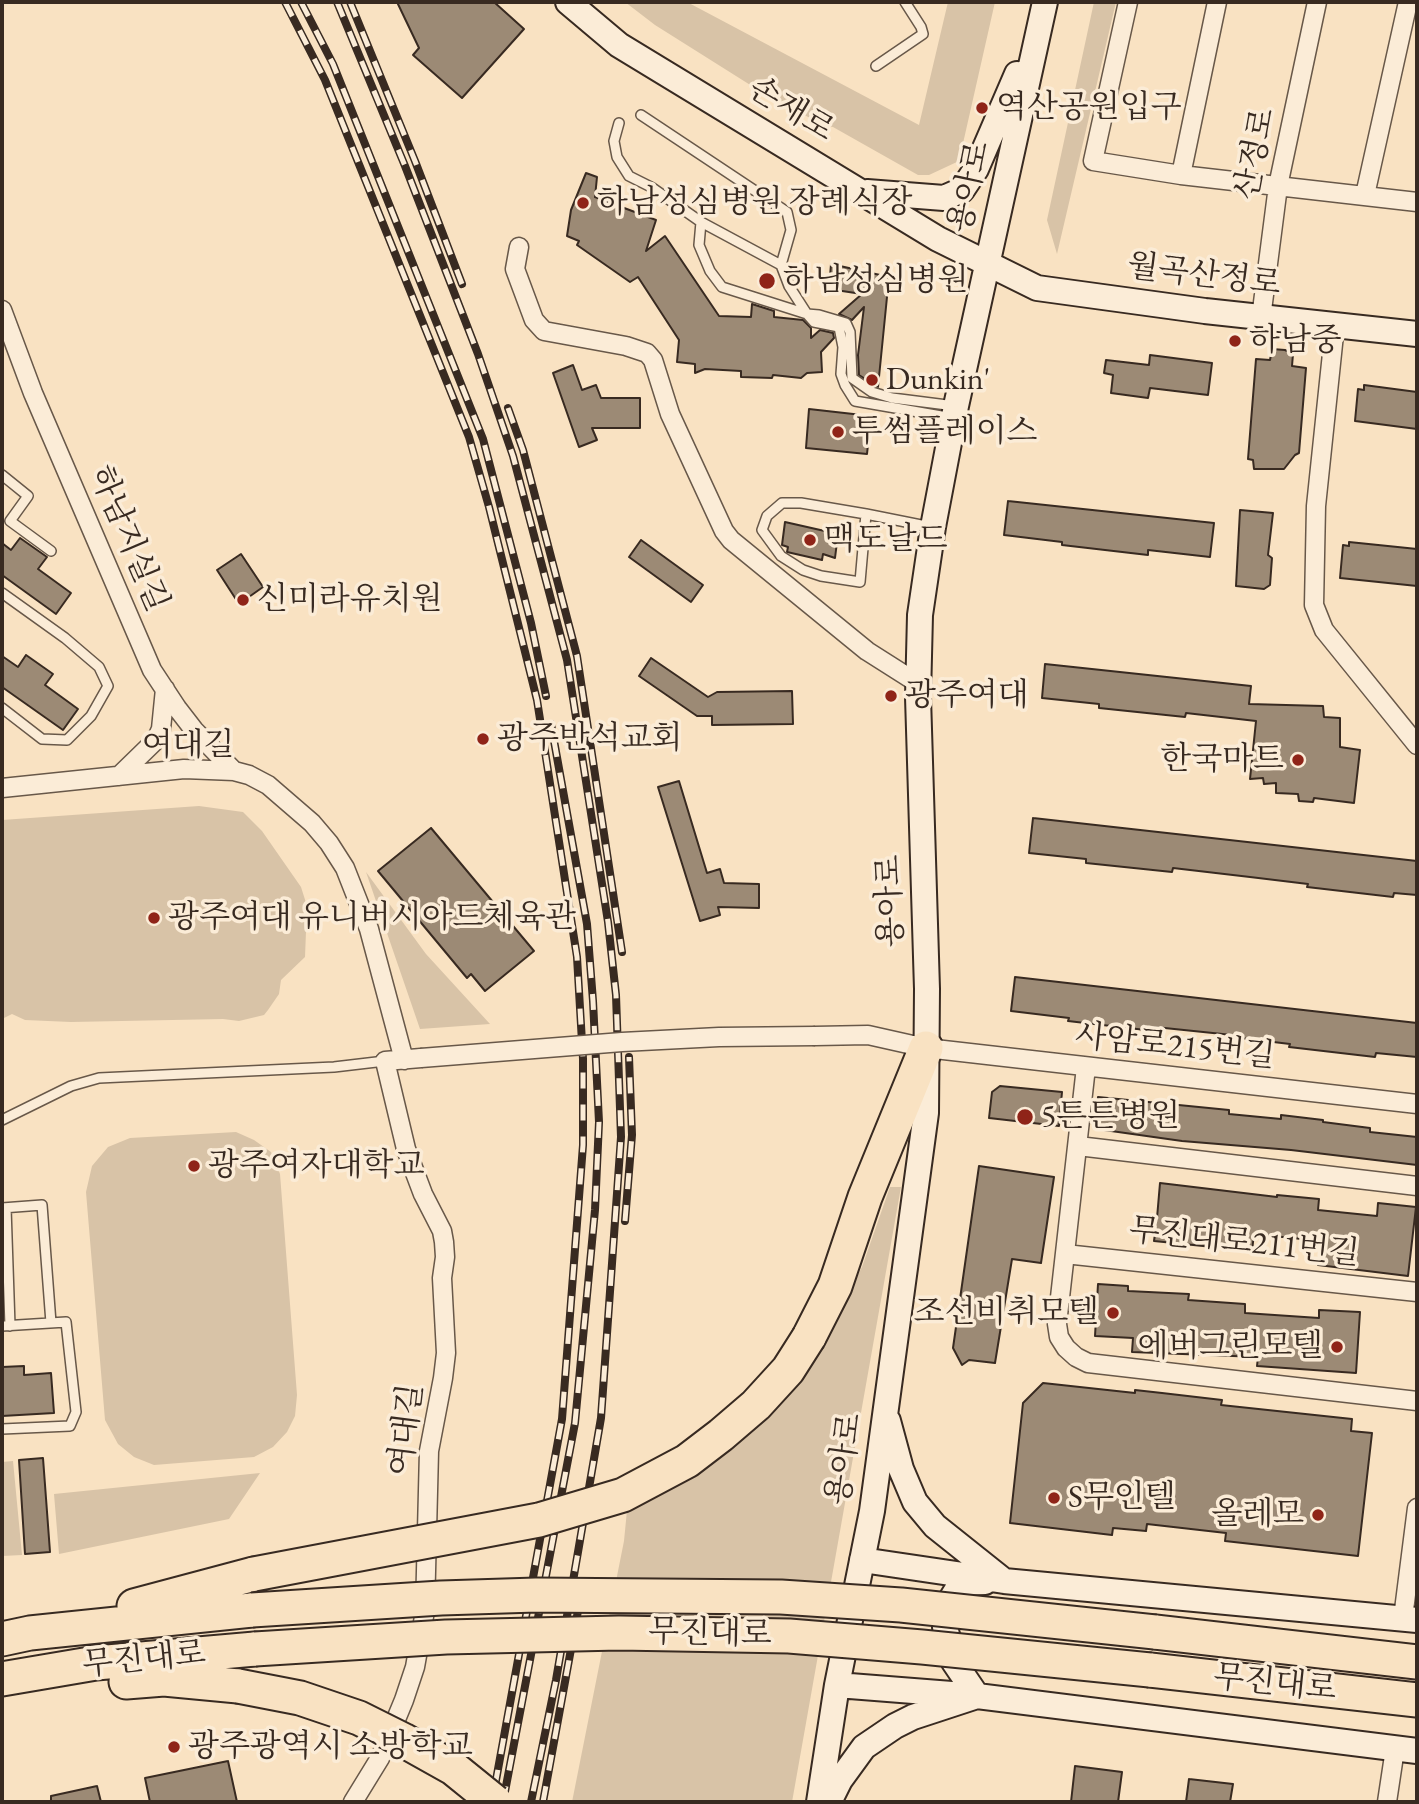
<!DOCTYPE html>
<html>
<head>
<meta charset="utf-8">
<style>
  body { margin:0 }
  #map { position:relative; width:1419px; height:1804px; overflow:hidden; background:#f9e2c2; font-family:"EB Garamond",serif }
  canvas { display:block }
  .frame { position:absolute; inset:0; border:4px solid #382a21; pointer-events:none }
</style>
</head>
<body>
<div id="map">
<canvas width="1419" height="1804"></canvas>
<div class="frame"></div>
</div>
<script>
const g = document.querySelector('canvas').getContext('2d');
g.lineJoin = 'round';
function paint(path, color) {
  g.fillStyle = color;
  g.fill(path, 'evenodd');
}
function poly(rows) {
  const path = new Path2D();
  for (const r of rows) {
    path.moveTo(r[0], r[1]);
    for (let i = 2; i < r.length; i += 2) path.lineTo(r[i], r[i + 1]);
  }
  return path;
}
function stroke(path, color, width, dash) {
  g.strokeStyle = color;
  g.lineWidth = width;
  g.lineCap = dash ? 'butt' : 'round';
  g.setLineDash(dash || []);
  g.stroke(path);
}
function drawText(font, color, halo, rows, align = 'center') {
  g.font = font + ' "EB Garamond","Noto Serif KR",serif';
  g.lineWidth = 7;
  g.setLineDash([]);
  g.textBaseline = 'middle';
  g.strokeStyle = halo;
  g.fillStyle = color;
  for (const [text, x, y, turn = 0] of rows) {
    g.save();
    g.translate(x, y);
    g.rotate((+turn || 0) * Math.PI / 180);
    g.textAlign = isNaN(turn) ? turn : align;
    if (halo) g.strokeText(text, 0, 0);
    g.fillText(text, 0, 0);
    g.restore();
  }
}
paint(poly([
  [625,2,687,2,919,125,948,2,995,2,959,161,929,175,918,175,833,127,825,126,763,93,655,25],
  [1094,2,1116,2,1057,254,1047,220],
  [199,806,243,812,262,831,301,887,307,906,305,957,281,980,279,994,268,1010,264,1015,239,1021,223,1019,71,1022,25,1020,12,1014,2,1019,2,820],
  [366,872,426,954,490,1024,420,1029],
  [236,1132,254,1140,271,1152,280,1174,297,1395,295,1416,287,1432,273,1447,254,1457,154,1465,134,1457,118,1444,105,1420,86,1192,92,1166,108,1147,130,1138],
  [890,1187,901,1187,792,1802,572,1802,624,1541,629,1490,671,1468,837,1314,862,1267],
  [13,1461,22,1555,2,1556,2,1462],
  [260,1473,229,1519,59,1554,54,1494]
]), '#d8c3a7');
const building = poly([
  [397,2,494,2,524,29,462,98,413,55,419,48,397,2],
  [586,173,597,177,595,197,656,220,646,251,665,236,719,316,751,317,752,304,774,311,774,317,803,320,811,328,811,338,820,330,833,333,834,338,821,352,822,372,807,373,801,378,773,375,772,378,741,377,741,371,705,369,695,373,695,364,677,362,679,340,638,277,630,282,577,245,579,241,567,236,571,210,586,173],
  [831,264,889,277,878,387,859,375,858,355,864,307,852,320,839,314,862,294,829,289,831,264],
  [1272,349,1285,350,1293,354,1292,366,1306,368,1299,453,1295,455,1284,469,1254,469,1253,460,1248,459,1256,359,1270,360,1272,349],
  [1150,355,1212,363,1208,395,1150,388,1148,398,1111,393,1113,375,1104,373,1106,360,1149,365,1150,355],
  [573,365,582,390,596,385,601,398,640,398,640,428,592,428,597,440,579,447,553,373,573,365],
  [1364,385,1417,392,1417,429,1355,421,1358,389,1364,390,1364,385],
  [809,409,871,416,867,454,806,448,809,409],
  [1008,501,1214,523,1210,557,1148,550,1148,555,1062,545,1062,542,1004,535,1008,501],
  [1240,510,1273,513,1268,555,1272,558,1270,585,1264,589,1236,586,1240,510],
  [785,522,838,534,835,558,823,554,822,560,787,552,788,547,782,545,785,522],
  [20,538,47,557,38,569,71,593,56,614,2,575,2,543,11,550,20,538],
  [641,540,703,585,691,602,629,557,641,540],
  [1349,542,1417,549,1417,586,1340,578,1343,545,1349,546,1349,542],
  [241,554,263,587,239,604,217,570,241,554],
  [26,655,53,674,45,685,78,709,63,730,2,687,2,656,18,667,26,655],
  [651,658,708,697,717,692,792,691,793,724,712,725,712,716,697,716,639,676,651,658],
  [1045,664,1251,686,1249,704,1323,706,1324,717,1340,718,1340,747,1360,750,1354,803,1314,798,1313,802,1299,801,1298,794,1276,793,1276,783,1264,784,1263,778,1250,779,1256,721,1186,713,1185,717,1099,708,1099,704,1042,698,1045,664],
  [679,781,707,873,720,869,724,883,759,884,759,908,718,907,720,915,700,921,658,787,679,781],
  [1033,818,1417,861,1417,895,1394,893,1393,897,1307,887,1308,884,1250,877,1173,868,1172,872,1086,863,1086,859,1029,853,1033,818],
  [431,828,534,951,485,991,471,974,467,978,378,871,431,828],
  [1015,977,1417,1023,1417,1057,1376,1053,1375,1057,1289,1047,1290,1044,1232,1037,1232,1035,1155,1027,1154,1031,1068,1021,1069,1018,1011,1011,1015,977],
  [1000,1086,1062,1092,1059,1126,989,1118,992,1092,1000,1086],
  [1098,1097,1229,1110,1229,1114,1281,1119,1281,1115,1323,1120,1323,1122,1370,1128,1370,1132,1417,1137,1417,1165,1291,1150,1182,1141,1104,1130,1096,1120,1098,1097],
  [979,1166,1054,1177,1041,1263,1012,1259,995,1363,969,1360,962,1365,953,1348,979,1166],
  [1160,1183,1277,1197,1277,1195,1319,1199,1318,1210,1377,1216,1378,1203,1416,1207,1408,1276,1318,1265,1321,1241,1254,1234,1252,1251,1154,1241,1155,1234,1143,1233,1145,1217,1157,1218,1160,1183],
  [1098,1284,1128,1286,1128,1291,1189,1294,1188,1300,1245,1304,1245,1313,1319,1318,1319,1310,1360,1312,1356,1373,1257,1366,1258,1357,1132,1352,1133,1338,1095,1336,1098,1284],
  [24,1366,24,1375,51,1373,54,1413,2,1416,2,1367,24,1366],
  [1043,1383,1135,1393,1135,1390,1162,1393,1222,1400,1221,1405,1352,1419,1351,1431,1372,1433,1358,1556,1225,1541,1226,1533,1147,1524,1146,1531,1113,1528,1112,1535,1010,1523,1023,1403,1043,1383],
  [43,1458,50,1552,25,1554,19,1460,43,1458],
  [228,1761,237,1802,150,1802,145,1778,228,1761],
  [1075,1766,1122,1772,1118,1802,1071,1802,1075,1766],
  [1189,1779,1233,1784,1230,1802,1186,1802,1189,1779],
  [97,1786,101,1802,51,1802,51,1796,97,1786]
]);
paint(building, '#9c8a75');
stroke(building, '#382a21', 2);
const lane = poly([
  [876,66,923,34,921,27,905,2],
  [641,115,787,212,791,230,781,265,789,286,807,314,819,315,846,323,850,332,852,378,872,392,892,398,955,406],
  [619,123,614,141,617,157,629,176,651,187,701,222,781,265],
  [701,222,699,245,710,271,722,287,807,314,814,322,839,327,843,347,841,374,845,385,855,401,953,418],
  [2,475,28,496,10,521,51,551],
  [866,514,860,582,821,576,803,570,781,556,762,530,767,516,782,503,801,503,866,514,931,527],
  [2,593,65,638,99,667,108,686,91,716,67,740,42,739,2,708],
  [2,1120,71,1086,99,1078,334,1067,385,1061],
  [2,1208,42,1205,51,1323],
  [6,1208,10,1326],
  [2,1326,66,1322,76,1412,70,1426,2,1429]
]);
const street = poly([
  [1128,2,1093,161,1181,175,1417,202],
  [1181,175,1217,2],
  [1365,195,1408,2],
  [519,247,515,269,534,320,544,331,626,346,647,353,653,360,670,414,724,531,731,540,867,651,919,684],
  [2,310,33,393,152,670,177,708,194,730,234,771],
  [1261,318,1278,186,1317,2],
  [1335,325,1316,506,1314,605,1324,630,1417,745],
  [119,776,156,740,161,729,165,689],
  [2,788,184,769,234,771,249,775,268,785,312,823,329,843,345,868,369,929,404,1060],
  [815,1036,868,1035,926,1048,1417,1104],
  [1086,1067,1057,1324,1059,1337,1066,1348,1076,1357,1088,1363,1417,1401],
  [1078,1146,1417,1186],
  [1065,1254,1417,1292],
  [1403,1618,1417,1508],
  [353,1802,380,1758,404,1700,415,1667,425,1611,429,1451,443,1378,446,1353,442,1278,445,1257,444,1242,442,1231,423,1194,406,1149,385,1061,421,1058],
  [1387,1802,1395,1749]
]);
const secondary = poly([
  [568,2,619,45,938,239,1037,288,1205,311,1417,334],
  [867,192,944,198,962,190,976,169,1017,74],
  [888,1421,901,1469,915,1502,935,1526,1004,1581],
  [862,1560,1004,1581,1417,1620],
  [837,1685,977,1696,1417,1751],
  [819,1802,837,1685,872,1511,926,1113,927,989,918,697,920,615,933,527,956,406,1045,2],
  [829,1802,840,1780,864,1747,895,1726,913,1717,977,1696,954,1662,945,1627,948,1604,961,1583,985,1582]
]);
const highway = poly([
  [809,1337,835,1286,865,1197,926,1048],
  [134,1606,254,1574],
  [1155,1632,1417,1662],
  [2,1639,30,1633,252,1610],
  [1150,1670,1417,1700],
  [2,1679,96,1663,255,1649],
  [126,1682,164,1679,238,1686]
]);
stroke(lane, '#685849', 12);
stroke(street, '#685849', 21);
stroke(secondary, '#382a21', 28);
stroke(highway, '#382a21', 37);
stroke(lane, '#fbecd7', 9);
stroke(street, '#fbecd7', 18);
stroke(secondary, '#fbecd7', 24);
stroke(highway, '#f9e2c2', 33);
const rail = poly([
  [285,2,325,80,469,437,489,507,537,700,577,957,583,1059,583,1145,562,1419,492,1802],
  [301,2,333,64,483,439,531,623,546,696],
  [337,2,405,166,478,354,513,456,567,660,608,922,616,995,621,1137,601,1418,556,1680,531,1802],
  [350,2,415,161,462,284],
  [508,408,523,450,577,656,622,952],
  [625,1221,632,1135,629,1057],
  [503,1802,575,1423,595,1210,599,1122,593,1001,587,924,551,724],
  [543,1802,582,1589]
]);
stroke(rail, '#382a21', 8);
stroke(rail, '#fbecd7', 5, [16]);
const streetBridge = poly([
  [421,1058,622,1042,719,1037,815,1036]
]);
const highwayBridge = poly([
  [254,1574,539,1520,623,1495,687,1461,721,1435,756,1405,788,1370,809,1337],
  [252,1610,441,1598,536,1595,781,1597,901,1605,1155,1632],
  [255,1649,446,1637,619,1633,789,1636,922,1647,1150,1670],
  [238,1686,300,1698,359,1718,403,1740,453,1768,495,1802]
]);
stroke(streetBridge, '#685849', 21, []);
stroke(highwayBridge, '#382a21', 37, []);
stroke(streetBridge, '#fbecd7', 18);
stroke(highwayBridge, '#f9e2c2', 33);
for (const [x, y, r, color] of [
  [982,108,7,"#8f2418"],
  [583,203,7,"#8f2418"],
  [767,281,9,"#8f2418"],
  [1235,341,7,"#8f2418"],
  [872,380,7,"#8f2418"],
  [838,432,7,"#8f2418"],
  [810,540,7,"#8f2418"],
  [243,600,7,"#8f2418"],
  [891,696,7,"#8f2418"],
  [483,739,7,"#8f2418"],
  [1298,760,7,"#8f2418"],
  [154,918,7,"#8f2418"],
  [1025,1117,9,"#8f2418"],
  [194,1166,7,"#8f2418"],
  [1113,1313,7,"#8f2418"],
  [1337,1347,7,"#8f2418"],
  [1054,1498,7,"#8f2418"],
  [1318,1515,7,"#8f2418"],
  [174,1747,7,"#8f2418"]
]) {
  const dot = new Path2D();
  dot.arc(x, y, r, 0, 2 * Math.PI);
  g.fillStyle = color;
  g.fill(dot);
  stroke(dot, '#fbecd7', 2.5);
}
drawText('32px', '#382a21', '#fbecd7', [
  ["역산공원입구",996,108],
  ["하남성심병원 장례식장",597,203],
  ["하남성심병원",783,281],
  ["하남중",1249,341],
  ["Dunkin'",886,380],
  ["투썸플레이스",852,432],
  ["맥도날드",824,540],
  ["신미라유치원",257,600],
  ["광주여대",905,696],
  ["광주반석교회",497,739],
  ["한국마트",1284,760,"right"],
  ["광주여대 유니버시아드체육관",168,918],
  ["5튼튼병원",1041,1117],
  ["광주여자대학교",208,1166],
  ["조선비취모텔",1099,1313,"right"],
  ["에버그린모텔",1323,1347,"right"],
  ["S무인텔",1068,1498],
  ["올레모",1304,1515,"right"],
  ["광주광역시 소방학교",188,1747]
], 'left');
drawText('32px', '#382a21', '#fbecd7', [
  ["손재로",791,110,31],
  ["산정로",1256,154,-79],
  ["용아로",970,187,-78],
  ["월곡산정로",1204,276,7],
  ["하남지실길",128,539,67],
  ["여대길",188,746],
  ["용아로",891,901,-92],
  ["사암로215번길",1175,1047,6],
  ["무진대로211번길",1244,1243,6],
  ["여대길",407,1430,-83],
  ["용아로",845,1459,-82],
  ["무진대로",710,1634,1],
  ["무진대로",144,1660,-6],
  ["무진대로",1275,1684,6]
]);
</script>
</body>
</html>
